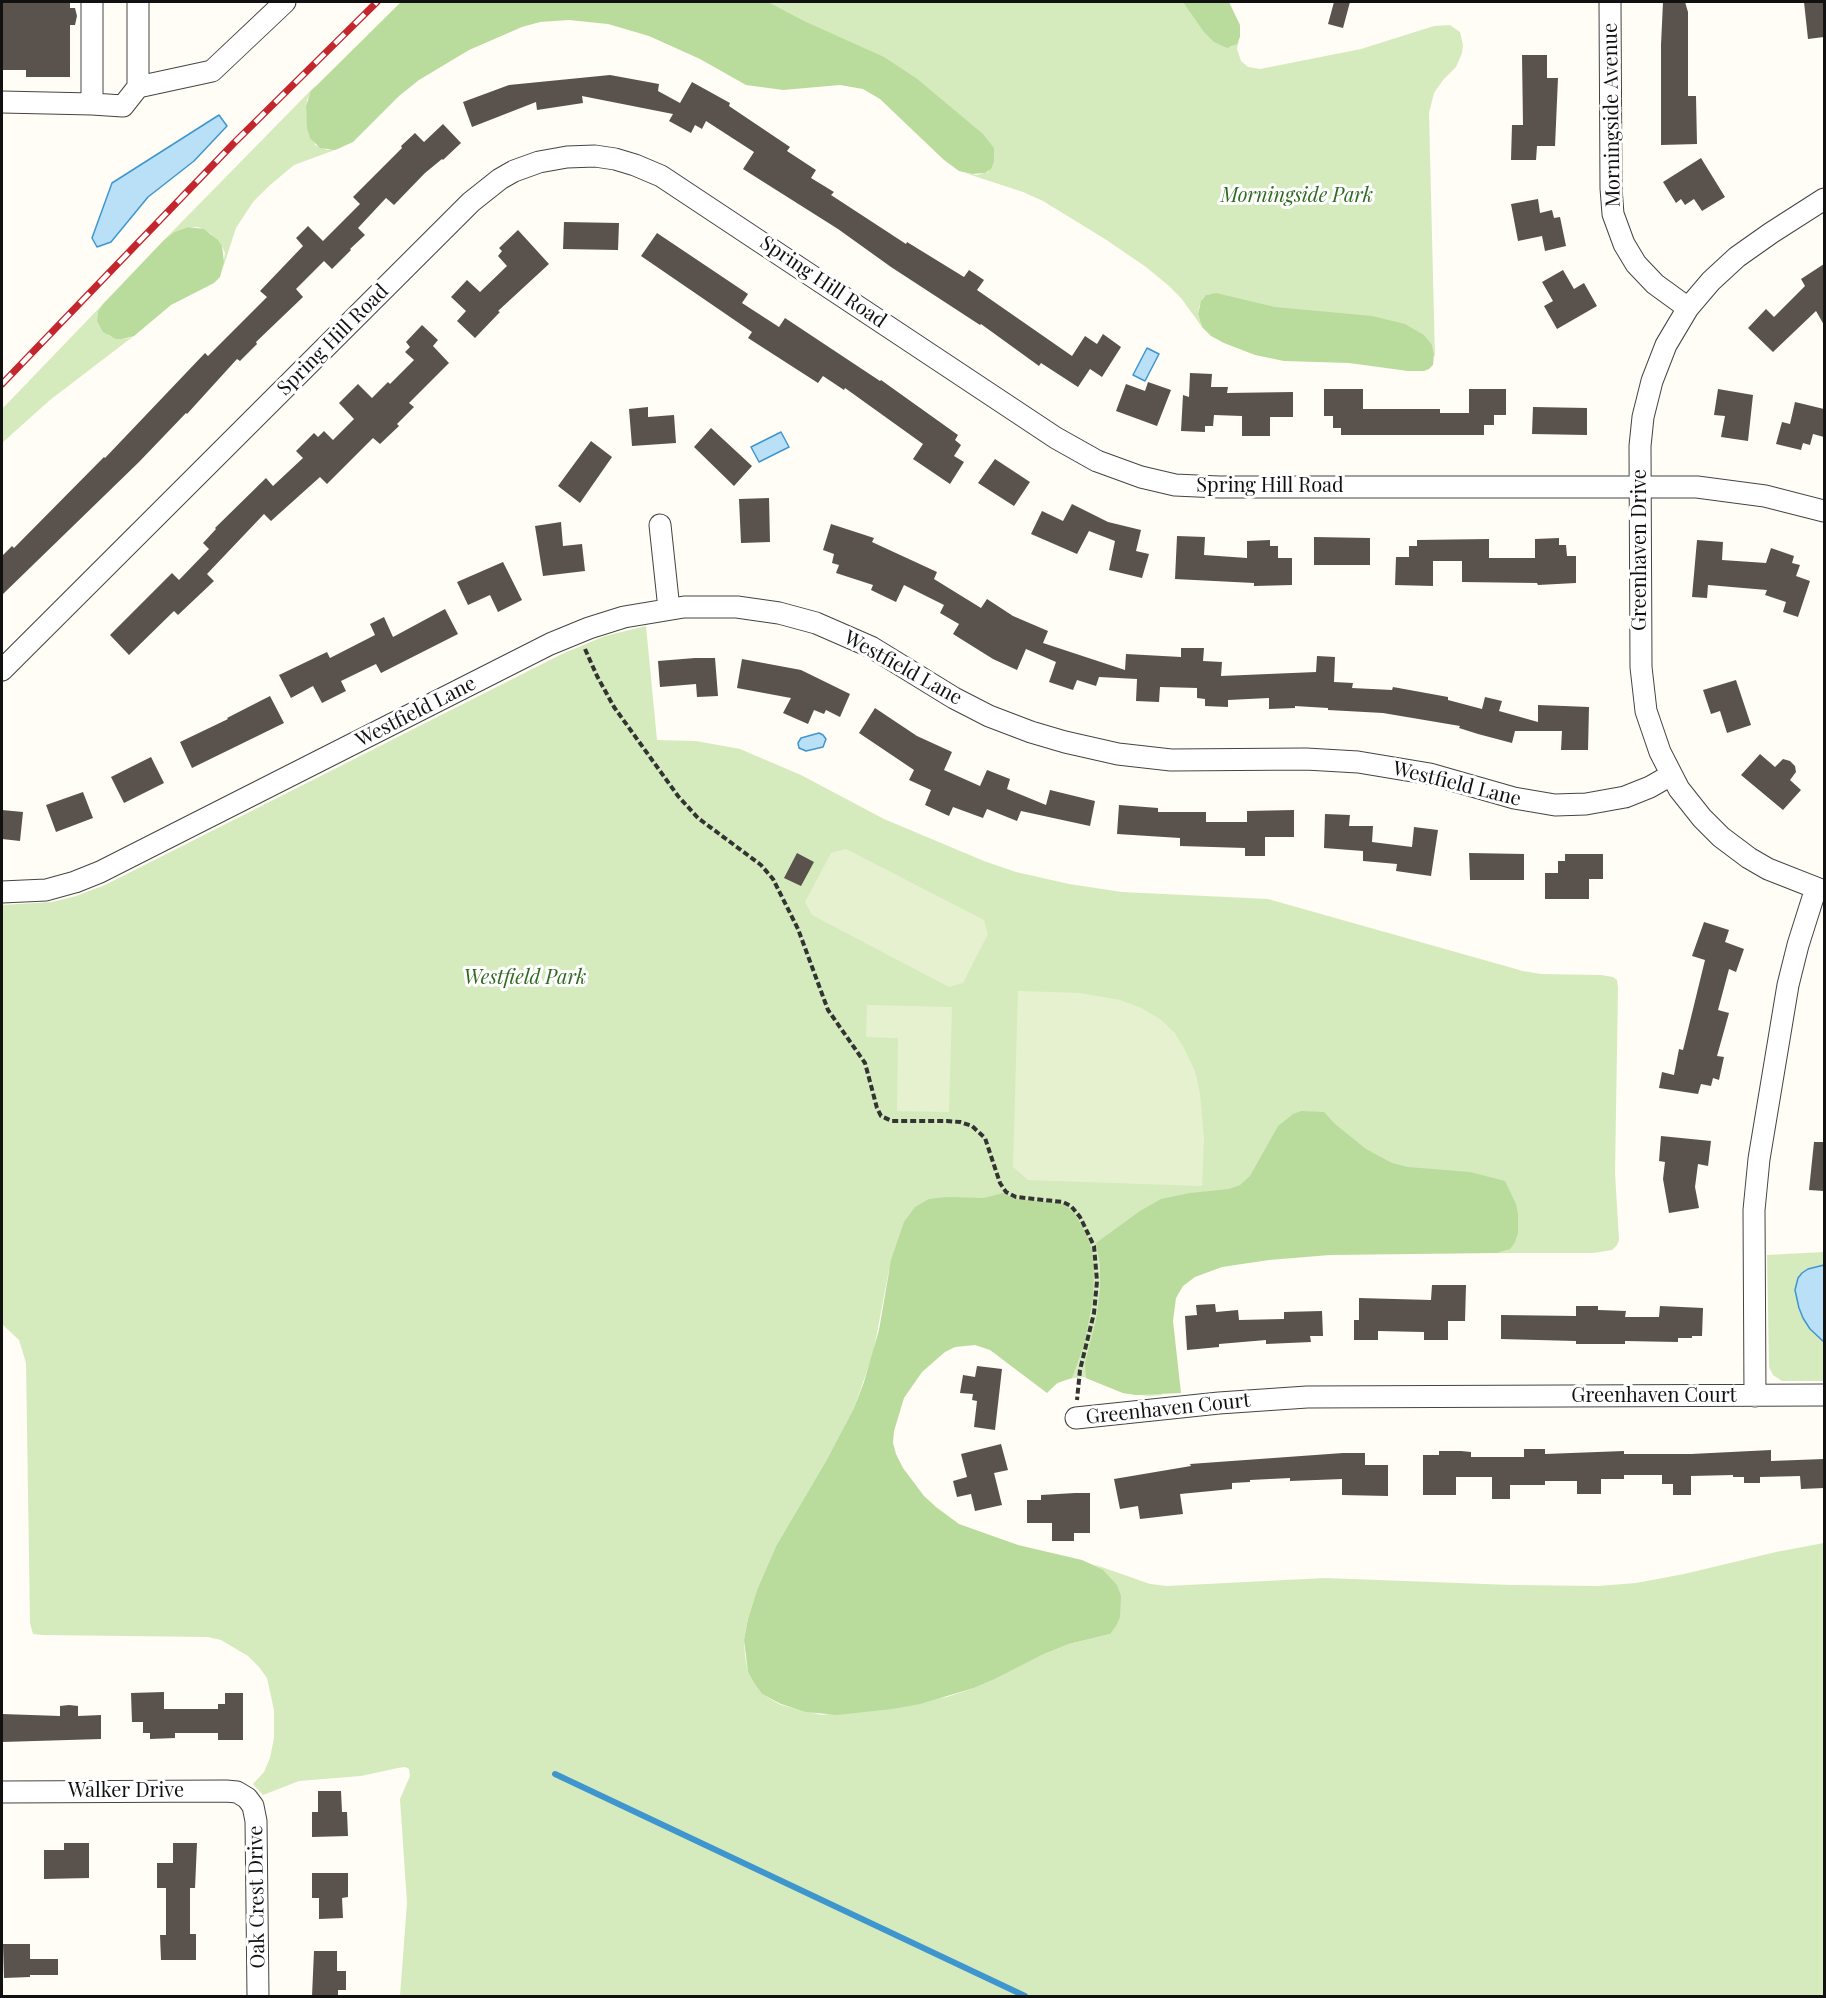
<!DOCTYPE html>
<html>
<head>
<meta charset="utf-8">
<style>
  body { margin:0 }
  #map { position:relative; width:1826px; height:1998px; overflow:hidden; background:#fffdf5; font-family:"Playfair Display",serif }
  canvas { display:block }
  .frame { position:absolute; inset:0; border:3px solid #111; pointer-events:none }
</style>
</head>
<body>
<div id="map">
<canvas width="1826" height="1998"></canvas>
<div class="frame"></div>
</div>
<script>
const g = document.querySelector('canvas').getContext('2d');
g.lineJoin = 'round';
function paint(path, color) {
  g.fillStyle = color;
  g.fill(path, 'evenodd');
}
function poly(rows) {
  const path = new Path2D();
  for (const r of rows) {
    path.moveTo(r[0], r[1]);
    for (let i = 2; i < r.length; i += 2) path.lineTo(r[i], r[i + 1]);
  }
  return path;
}
function stroke(path, color, width, dash) {
  g.strokeStyle = color;
  g.lineWidth = width;
  g.lineCap = dash ? 'butt' : 'round';
  g.setLineDash(dash || []);
  g.stroke(path);
}
function drawText(font, color, halo, rows, align = 'center') {
  g.font = font + ' "Playfair Display",serif';
  g.lineWidth = 6;
  g.setLineDash([]);
  g.textBaseline = 'middle';
  g.strokeStyle = halo;
  g.fillStyle = color;
  for (const [text, x, y, turn = 0] of rows) {
    g.save();
    g.translate(x, y);
    g.rotate((+turn || 0) * Math.PI / 180);
    g.textAlign = isNaN(turn) ? turn : align;
    if (halo) g.strokeText(text, 0, 0);
    g.fillText(text, 0, 0);
    g.restore();
  }
}
paint(poly([
  [757,2,1205,2,1231,47,1239,40,1237,49,1241,61,1248,67,1260,69,1361,49,1434,26,1450,25,1460,32,1463,45,1462,53,1456,67,1443,80,1434,93,1429,113,1435,358,1432,345,1209,294,1203,298,1199,307,1198,314,1202,327,1181,298,1169,286,1146,267,1105,239,1043,201,1023,192,965,173,977,175,988,172,994,162,994,155],
  [316,85,307,100,306,113,315,145,327,150,343,147,294,165,269,186,253,202,236,228,222,271,225,253,222,246,210,233,198,227,188,227,174,232,164,240],
  [103,304,98,311,97,321,109,336,122,339,129,338,139,332,50,400,2,443,2,409],
  [646,626,657,740,696,741,740,749,801,775,884,819,984,861,1016,872,1069,884,1122,892,1268,899,1523,971,1541,974,1601,975,1613,977,1617,980,1618,988,1615,1173,1619,1240,1617,1245,1612,1250,1593,1253,1489,1253,1506,1250,1159,1252,1162,1395,1149,1396,1123,1393,1084,1377,1065,1379,1055,1385,1047,1392,889,1270,873,1354,854,1408,826,1461,776,1546,757,1590,748,1619,744,1640,745,1656,748,1672,754,1683,762,1694,781,1705,822,1715,947,1697,974,1688,995,1679,1044,1654,1069,1644,1110,1634,1102,1569,1093,1564,1150,1584,1167,1586,1325,1578,1511,1585,1598,1586,1636,1583,1684,1574,1776,1552,1824,1543,1824,1996,400,1996,407,1903,400,1799,410,1776,409,1769,405,1767,398,1768,361,1776,299,1781,263,1795,253,1784,264,1772,270,1758,274,1738,274,1710,267,1678,259,1667,248,1656,221,1640,208,1637,43,1635,33,1634,30,1623,26,1363,19,1340,2,1324,2,905,52,902,76,896,105,885,562,654,605,636],
  [1824,1252,1824,1381,1782,1381,1773,1375,1769,1367,1767,1255]
]), '#d5ebbd');
paint(poly([
  [401,2,768,2,804,21,884,57,916,78,983,134,994,148,994,162,991,169,985,173,972,174,959,171,944,160,880,99,863,89,840,85,783,90,746,85,700,59,649,36,608,24,569,20,540,22,522,27,469,50,419,80,399,96,353,142,335,150,320,148,310,138,307,128,306,106,311,91],
  [1183,2,1229,2,1240,25,1240,37,1237,44,1227,48,1214,42,1204,32],
  [188,227,204,229,218,240,222,246,224,262,220,277,214,283,171,305,134,336,122,339,116,339,103,332,97,321,98,311,103,304,164,240,174,232],
  [1216,293,1275,307,1372,316,1405,324,1424,335,1432,345,1434,354,1433,365,1429,369,1424,371,1408,371,1349,363,1284,361,1255,355,1224,343,1211,336,1202,327,1198,314,1201,301,1206,295],
  [1301,1111,1324,1112,1335,1124,1366,1149,1392,1163,1408,1167,1470,1172,1505,1181,1516,1204,1518,1214,1518,1233,1515,1242,1510,1249,1497,1253,1330,1255,1269,1260,1222,1267,1195,1277,1183,1286,1176,1298,1173,1321,1181,1393,1136,1395,1123,1393,1086,1378,1085,1363,1096,1320,1100,1289,1100,1265,1096,1243,1140,1211,1161,1199,1190,1193,1229,1189,1240,1185,1250,1176,1278,1126,1293,1114],
  [1003,1193,1015,1199,1052,1202,1065,1205,1075,1214,1087,1236,1092,1250,1094,1267,1093,1299,1084,1345,1072,1378,1057,1383,1047,1393,990,1350,975,1345,955,1347,945,1352,922,1372,904,1398,894,1431,893,1443,896,1454,903,1468,924,1496,936,1507,959,1524,1018,1545,1082,1560,1102,1569,1117,1585,1121,1596,1120,1617,1116,1626,1110,1634,1069,1644,1044,1654,995,1679,974,1688,920,1704,892,1709,837,1715,806,1712,781,1704,762,1694,754,1683,748,1672,744,1640,748,1619,757,1590,776,1546,826,1461,854,1408,864,1382,879,1330,891,1260,904,1222,915,1207,929,1199,946,1197,984,1198]
]), '#b9dc9c');
paint(poly([
  [846,849,984,920,988,934,963,983,949,987,812,915,805,902,831,853],
  [1018,991,1079,993,1120,1000,1141,1008,1160,1019,1175,1033,1185,1050,1195,1071,1200,1094,1204,1139,1202,1186,1028,1180,1013,1167],
  [867,1005,952,1007,949,1112,897,1111,898,1038,866,1037]
]), '#e6f2cf');
const water = poly([
  [219,115,227,126,194,161,148,197,111,242,97,247,92,238,112,183,219,115],
  [1147,348,1159,354,1145,381,1133,375,1147,348],
  [781,432,789,447,759,462,751,447,781,432],
  [819,733,823,735,826,739,823,747,806,751,799,748,798,743,801,738,819,733],
  [1824,1265,1824,1342,1810,1329,1803,1318,1799,1308,1795,1290,1798,1278,1802,1273,1808,1269,1824,1265]
]);
paint(water, '#b9e0f7');
stroke(water, '#3f96cf', 1.5);
stroke(poly([
  [555,1774,1025,1996]
]), '#3f96cf', 6);
paint(poly([
  [2,2,70,2,70,8,75,8,77,16,75,25,70,25,70,77,26,77,26,70,2,70],
  [1334,2,1350,2,1343,28,1328,24],
  [1663,2,1685,2,1688,12,1688,96,1696,96,1697,144,1661,145,1661,45],
  [1804,2,1824,2,1824,37,1808,39],
  [1522,55,1547,55,1547,78,1558,78,1555,146,1537,146,1536,160,1511,160,1512,125,1523,125],
  [610,75,659,84,658,91,680,103,692,82,730,103,729,106,790,147,787,151,816,170,811,178,834,192,831,195,906,244,907,242,964,277,969,270,984,280,977,290,1072,356,1085,336,1097,344,1103,334,1121,347,1102,377,1090,369,1078,387,1041,363,1039,366,981,324,980,325,891,267,838,229,743,169,754,152,706,121,702,129,695,125,691,133,669,121,673,114,582,96,583,103,537,110,536,102,472,127,463,102,509,85],
  [443,124,461,143,443,160,442,159,425,173,394,205,386,198,358,228,365,235,350,249,351,250,332,269,324,261,296,289,303,297,256,342,257,344,240,361,237,359,187,414,186,413,139,462,2,595,2,556,12,546,14,548,104,457,105,458,205,353,208,356,267,297,260,291,303,246,296,238,308,226,323,241,360,204,353,197,402,148,401,146,415,133,424,142],
  [1701,158,1725,197,1702,211,1694,199,1685,205,1681,199,1676,203,1663,182],
  [1538,199,1540,213,1552,210,1554,218,1560,217,1566,246,1545,251,1542,236,1518,241,1511,204],
  [564,222,619,223,618,250,563,249],
  [518,230,549,264,498,311,500,312,475,338,457,321,466,311,451,297,467,280,480,292,507,266,498,256,502,251,499,248],
  [657,233,748,294,742,303,779,327,785,318,880,381,881,380,958,435,955,440,961,445,954,456,964,462,950,484,913,459,923,444,845,388,844,390,823,376,818,383,748,338,752,332,641,256],
  [1824,264,1824,325,1816,311,1773,352,1748,328,1766,309,1774,317,1805,286,1801,279],
  [1563,270,1574,289,1584,283,1597,306,1557,329,1544,306,1553,301,1542,282],
  [422,325,438,340,433,346,449,363,409,403,414,407,397,424,399,426,380,444,373,438,327,484,320,477,271,521,264,514,207,574,214,581,178,615,174,611,129,655,110,635,172,573,179,580,209,549,203,543,216,529,215,528,266,478,273,486,303,458,296,451,314,433,318,437,324,431,333,440,354,419,339,403,358,384,372,398,388,382,390,384,414,360,405,352,410,347,406,342],
  [1190,373,1212,374,1211,387,1228,387,1227,393,1293,392,1293,417,1270,417,1270,436,1242,436,1242,416,1214,415,1213,426,1205,426,1205,432,1181,431,1183,395,1189,397],
  [1148,382,1171,390,1157,426,1116,411,1126,384,1145,391],
  [1324,389,1363,389,1363,409,1440,409,1440,413,1469,413,1469,389,1506,389,1506,415,1494,415,1494,425,1484,425,1484,435,1341,435,1341,428,1333,428,1333,416,1324,416],
  [1718,389,1753,395,1748,441,1721,437,1725,416,1714,415],
  [1795,402,1824,409,1824,437,1813,434,1810,445,1803,443,1801,450,1776,444,1782,422,1790,424],
  [648,407,648,417,674,415,676,443,632,446,629,409],
  [1533,407,1587,408,1587,435,1532,434],
  [711,428,752,466,734,486,694,447],
  [591,441,612,457,580,503,558,486],
  [995,459,1030,482,1014,506,978,483],
  [769,498,770,542,741,543,739,499],
  [1072,504,1108,522,1141,530,1136,551,1149,554,1142,578,1109,570,1115,541,1089,531,1077,554,1031,534,1042,511,1063,521],
  [561,522,563,546,582,544,585,571,543,576,535,526],
  [831,524,874,538,872,542,937,572,934,579,981,608,987,599,1013,616,1048,631,1043,643,1125,670,1126,654,1181,657,1181,648,1204,648,1203,661,1222,662,1221,676,1316,672,1317,656,1335,657,1334,682,1353,683,1352,688,1392,690,1393,687,1448,697,1448,700,1482,709,1485,697,1502,701,1499,711,1538,722,1538,705,1589,707,1588,750,1561,750,1562,731,1515,731,1512,743,1478,734,1459,728,1460,726,1383,713,1328,710,1328,708,1295,706,1295,708,1269,709,1269,698,1228,700,1228,707,1205,706,1205,699,1197,698,1197,688,1160,687,1159,702,1136,701,1137,679,1099,677,1096,686,1077,680,1073,690,1049,682,1056,662,1026,649,1017,670,993,659,953,634,959,624,940,613,944,605,904,585,896,602,871,590,873,585,836,573,839,565,832,563,834,554,823,550],
  [1177,536,1205,537,1204,555,1247,558,1247,541,1270,540,1270,546,1278,546,1278,558,1292,558,1292,585,1254,586,1254,583,1175,579],
  [1314,537,1370,538,1370,565,1314,565],
  [1559,538,1559,545,1566,545,1567,556,1576,556,1576,583,1538,585,1537,583,1462,582,1462,561,1433,561,1433,586,1395,585,1396,557,1409,557,1409,546,1417,546,1417,540,1489,539,1489,558,1535,558,1535,539],
  [1697,540,1723,542,1722,560,1766,563,1771,548,1794,556,1792,563,1800,565,1796,576,1810,581,1798,617,1783,612,1786,602,1765,595,1767,590,1708,585,1707,598,1692,597],
  [503,562,522,600,498,612,490,595,468,605,457,582],
  [445,609,458,634,381,673,376,664,341,681,346,691,322,703,313,686,291,698,279,675,327,652,330,658,375,635,370,624,384,617,393,637],
  [695,658,715,658,718,696,697,697,696,684,660,687,658,661],
  [742,659,801,670,850,694,840,717,826,710,824,714,814,710,808,724,783,713,791,698,737,688],
  [1736,680,1751,725,1727,733,1720,711,1711,714,1703,690],
  [270,696,284,723,192,768,180,742,228,719,227,718],
  [875,708,917,736,952,752,944,770,980,786,987,770,1010,779,1007,789,1046,805,1050,790,1095,801,1090,826,1021,811,1017,821,987,809,983,818,953,807,949,816,925,805,931,790,909,780,914,770,859,733],
  [1760,754,1775,767,1783,759,1790,761,1795,766,1796,772,1790,780,1801,790,1783,810,1741,775],
  [151,757,164,783,124,803,111,777],
  [83,792,93,818,56,832,46,805],
  [1119,805,1158,808,1158,812,1206,812,1206,822,1247,822,1247,811,1294,810,1294,837,1265,837,1265,856,1245,856,1245,848,1180,846,1180,838,1117,834],
  [2,810,23,812,20,841,2,839],
  [1325,814,1350,815,1349,826,1373,826,1372,842,1412,847,1414,827,1438,830,1431,876,1396,871,1397,864,1363,861,1363,851,1324,848],
  [797,853,814,862,801,886,784,878],
  [1469,853,1524,854,1524,880,1470,880],
  [1565,854,1603,854,1603,879,1589,879,1589,899,1545,899,1545,873,1558,873,1558,861,1565,861],
  [1704,922,1729,930,1725,942,1744,949,1736,972,1729,969,1718,1010,1729,1013,1717,1056,1724,1057,1719,1080,1713,1078,1711,1086,1701,1084,1698,1094,1659,1088,1662,1072,1674,1075,1679,1049,1683,1050,1705,960,1692,956],
  [1661,1136,1711,1141,1708,1166,1698,1164,1695,1187,1699,1208,1669,1213,1663,1179,1665,1162,1659,1161],
  [1814,1142,1824,1142,1824,1191,1809,1190],
  [1432,1285,1466,1285,1465,1321,1448,1321,1448,1340,1424,1340,1424,1332,1378,1331,1378,1340,1354,1340,1354,1320,1359,1320,1359,1298,1431,1300],
  [1215,1304,1216,1312,1238,1310,1239,1320,1284,1319,1284,1312,1322,1311,1323,1336,1310,1336,1311,1342,1266,1344,1266,1340,1219,1344,1219,1347,1187,1350,1185,1316,1197,1315,1196,1305],
  [1576,1306,1598,1306,1598,1310,1626,1311,1625,1317,1659,1317,1660,1306,1703,1308,1702,1336,1692,1336,1692,1338,1678,1338,1678,1342,1625,1341,1625,1344,1576,1344,1576,1341,1501,1339,1501,1315,1576,1316],
  [977,1366,1002,1369,995,1430,974,1427,977,1401,972,1400,973,1394,960,1393,963,1375,975,1377],
  [1001,1444,1008,1470,994,1473,1002,1505,975,1511,971,1494,957,1497,953,1481,967,1477,961,1454],
  [1524,1449,1545,1449,1545,1454,1624,1451,1624,1454,1691,1454,1771,1450,1771,1461,1824,1459,1824,1488,1801,1489,1800,1476,1760,1477,1760,1483,1744,1483,1744,1477,1733,1477,1733,1475,1691,1476,1691,1495,1673,1495,1673,1484,1662,1484,1662,1475,1624,1475,1624,1479,1601,1479,1601,1494,1577,1494,1577,1481,1545,1481,1545,1485,1510,1485,1510,1499,1492,1499,1492,1477,1456,1477,1456,1495,1423,1495,1423,1455,1439,1455,1439,1451,1461,1451,1471,1452,1471,1457,1524,1457],
  [1343,1453,1365,1453,1365,1465,1388,1465,1388,1496,1342,1495,1342,1479,1290,1481,1290,1478,1250,1480,1250,1482,1232,1483,1232,1489,1180,1494,1183,1514,1140,1519,1138,1506,1120,1509,1114,1479,1191,1466,1190,1464],
  [1075,1493,1090,1493,1090,1533,1074,1533,1074,1541,1052,1541,1052,1523,1027,1523,1027,1500,1041,1500,1041,1495],
  [164,1692,164,1709,218,1709,218,1704,225,1704,225,1693,243,1693,243,1740,218,1740,218,1733,175,1733,175,1738,150,1739,150,1733,143,1733,143,1722,132,1722,131,1693],
  [69,1705,78,1706,78,1716,101,1715,101,1739,2,1742,2,1714,60,1716,60,1706],
  [318,1791,341,1791,342,1812,347,1812,348,1836,312,1837,312,1812,318,1812],
  [64,1843,89,1843,89,1878,44,1879,44,1850,64,1850],
  [173,1843,197,1843,195,1888,190,1888,190,1934,196,1934,196,1960,161,1960,160,1935,166,1935,166,1888,157,1888,157,1863,173,1863],
  [312,1873,348,1873,348,1897,342,1898,343,1918,319,1919,319,1898,312,1898],
  [3,1944,30,1944,30,1959,58,1959,58,1975,30,1975,30,1977,4,1978],
  [314,1951,337,1951,337,1971,346,1971,346,1990,338,1990,338,1996,312,1996]
]), '#5a524d');
const minor = poly([
  [138,2,138,87,212,71,285,2],
  [1610,2,1611,188,1613,214,1624,244,1636,264,1655,284,1688,308],
  [2,102,92,104,92,2],
  [92,104,123,106,138,87],
  [1824,199,1771,233,1737,257,1711,281,1688,308,1666,345,1652,381,1643,417,1640,446,1641,667,1646,711,1660,752,1679,789,1702,818,1721,837,1749,858,1768,869,1824,891],
  [660,525,669,609],
  [2,670,471,202,500,179,514,171,539,162,567,157,595,156,615,159,635,165,661,176,1056,438,1097,461,1141,477,1175,485,1219,487,1697,487,1765,496,1824,511],
  [2,892,46,890,75,882,100,872,550,644,589,628,624,617,684,607,737,607,779,613,816,623,871,647,954,698,989,716,1031,732,1065,742,1118,754,1171,760,1306,759,1358,762,1430,774,1514,798,1555,805,1586,804,1625,797,1650,787,1671,775],
  [1755,1396,1754,1210,1759,1159,1788,985,1798,945,1816,888],
  [1076,1418,1219,1403,1307,1397,1824,1395],
  [2,1792,226,1791,237,1792,247,1798,253,1806,256,1821,258,1996]
]);
stroke(minor, '#444', 23);
stroke(poly([
  [585,649,597,676,614,707,678,796,698,818,761,865,773,879,798,929,828,1010,865,1063,877,1108,881,1116,892,1121,947,1121,960,1122,972,1126,985,1138,1000,1183,1006,1192,1016,1197,1063,1202,1071,1206,1080,1217,1094,1246,1097,1281,1094,1313,1080,1370,1077,1400]
]), '#333', 4, [6, 3]);
stroke(minor, '#fff', 21);
const rail = poly([
  [2,384,234,143,377,2]
]);
stroke(rail, '#c4262e', 7);
stroke(rail, '#fff', 4.5, [14]);
drawText('20px', '#111', '#fff', [
  ["Morningside Avenue",1612,115,-91],
  ["Spring Hill Road",823,282,34],
  ["Spring Hill Road",333,340,-45],
  ["Spring Hill Road",1270,486],
  ["Greenhaven Drive",1640,550,-90],
  ["Westfield Lane",903,668,29],
  ["Westfield Lane",416,712,-27],
  ["Westfield Lane",1457,784,14],
  ["Greenhaven Court",1654,1396],
  ["Greenhaven Court",1168,1409,-6],
  ["Walker Drive",126,1791],
  ["Oak Crest Drive",257,1897,-91]
]);
drawText('italic 20px', '#2f6b1f', '#fff', [
  ["Morningside Park",1297,196],
  ["Westfield Park",525,978]
]);
</script>
</body>
</html>
